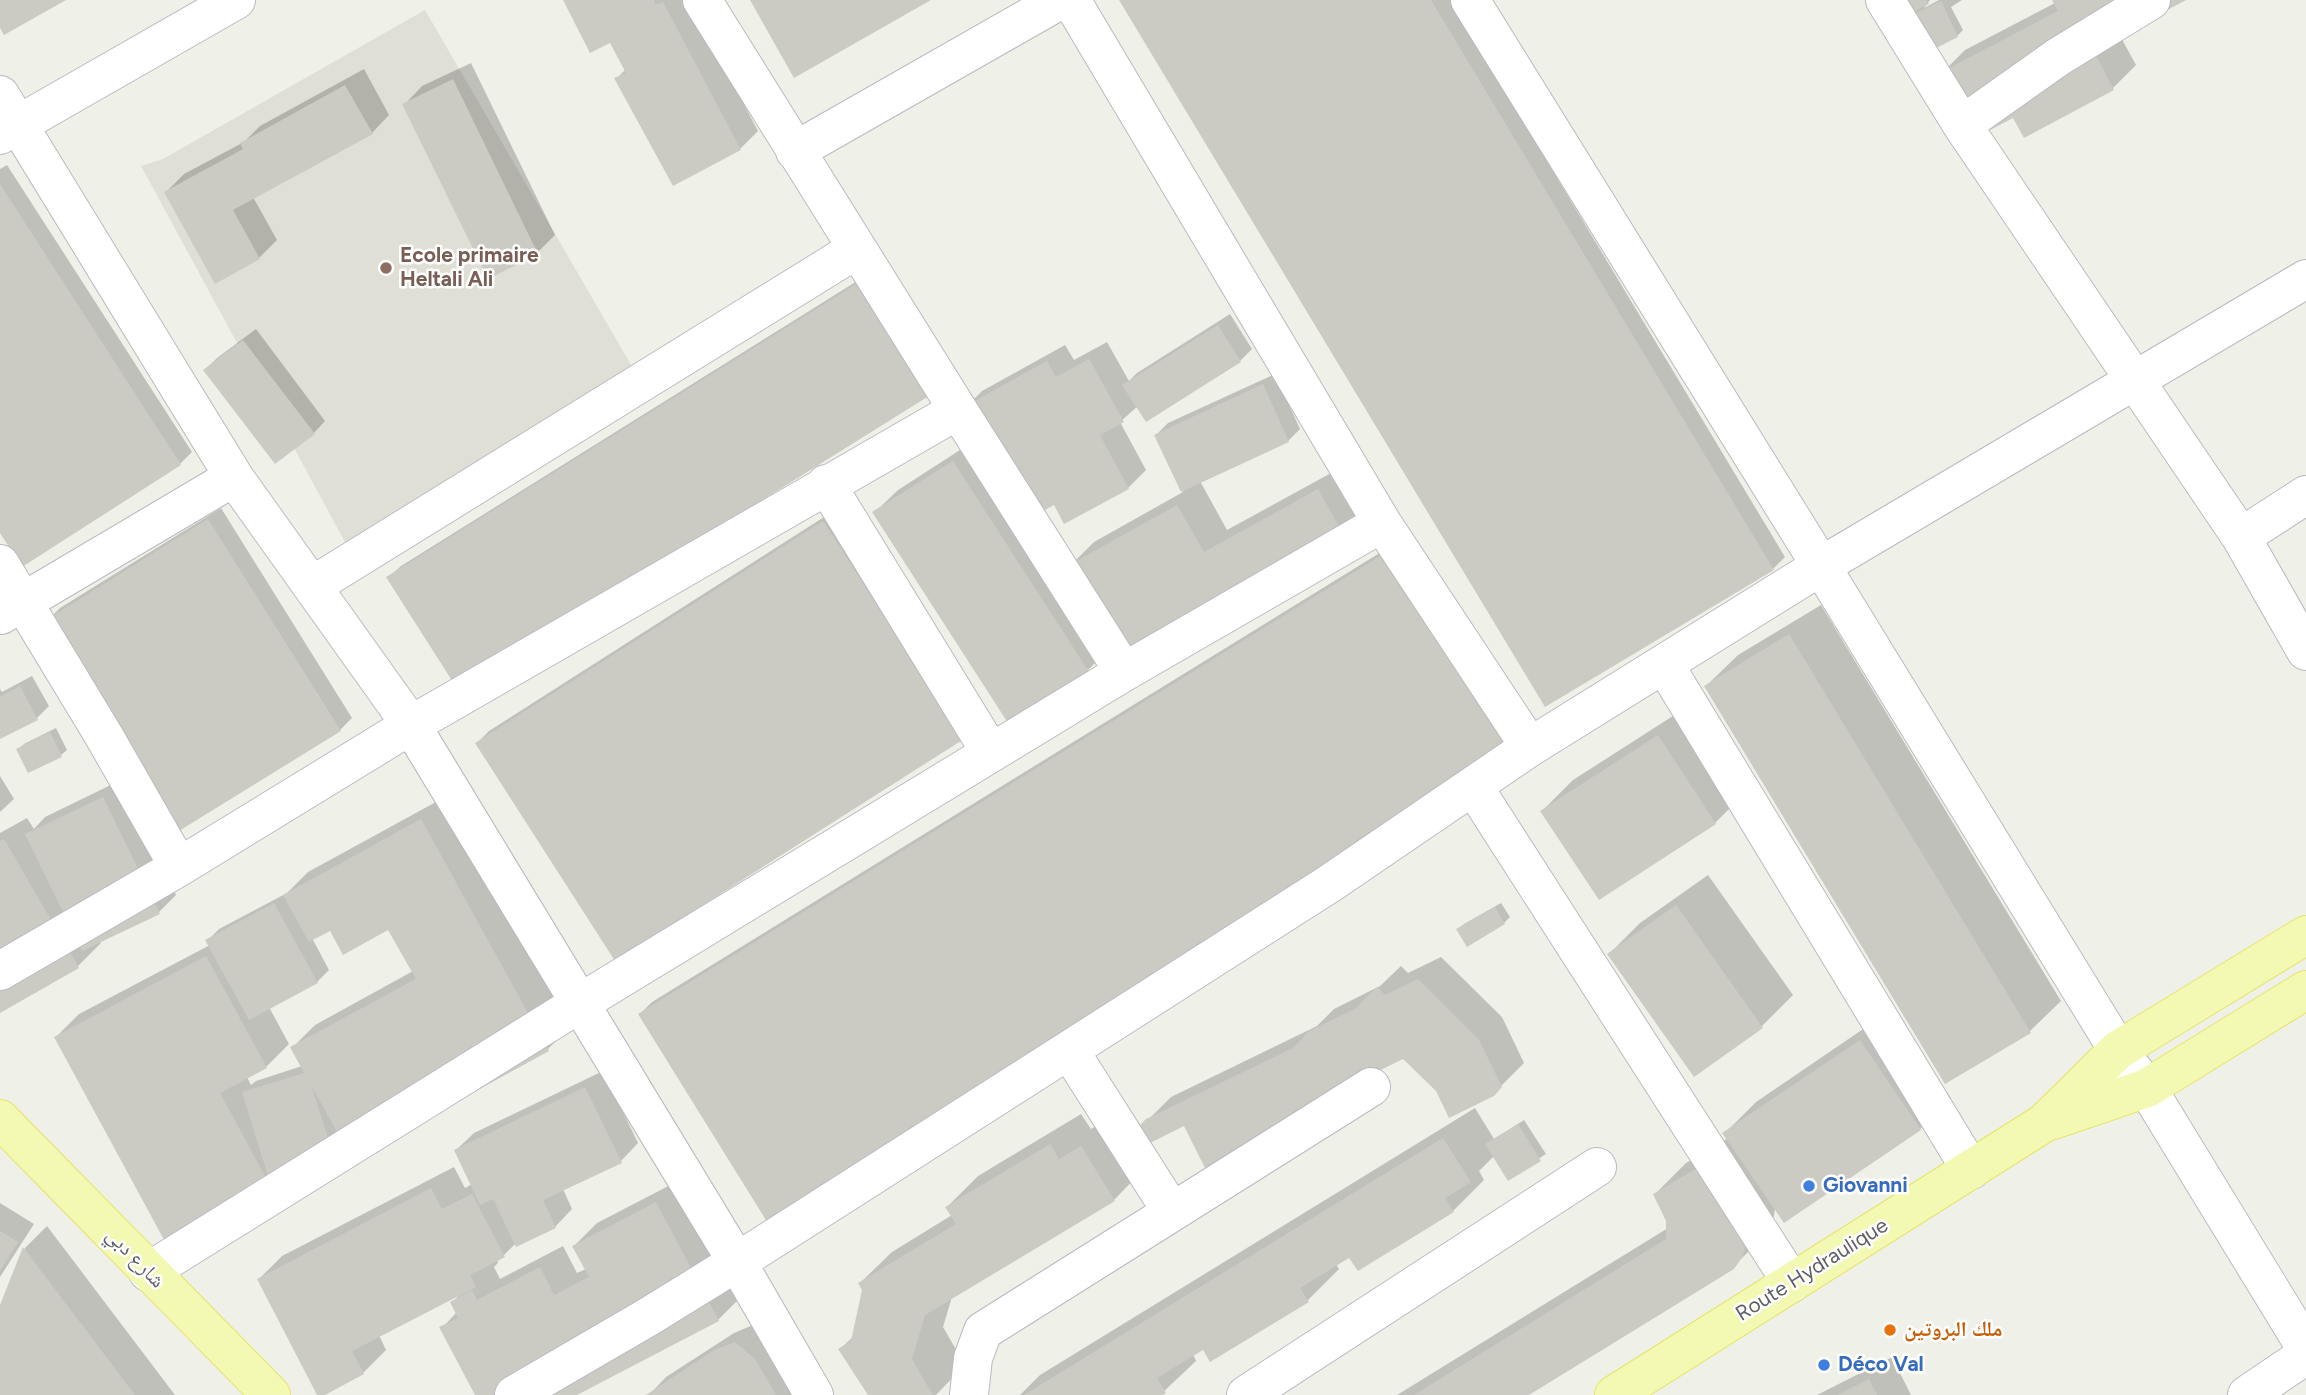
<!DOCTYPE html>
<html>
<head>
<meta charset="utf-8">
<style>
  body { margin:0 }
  canvas { display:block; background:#eff0e8 }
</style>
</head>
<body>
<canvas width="2306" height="1395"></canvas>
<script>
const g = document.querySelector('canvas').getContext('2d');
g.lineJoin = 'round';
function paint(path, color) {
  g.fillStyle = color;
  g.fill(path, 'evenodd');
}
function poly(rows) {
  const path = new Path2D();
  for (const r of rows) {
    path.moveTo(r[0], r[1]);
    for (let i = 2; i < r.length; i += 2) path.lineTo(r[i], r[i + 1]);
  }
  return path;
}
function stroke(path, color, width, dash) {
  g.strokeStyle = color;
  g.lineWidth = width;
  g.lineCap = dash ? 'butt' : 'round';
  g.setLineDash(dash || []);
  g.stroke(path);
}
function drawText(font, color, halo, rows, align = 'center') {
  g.font = font + ' Figtree,"Noto Naskh Arabic",sans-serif';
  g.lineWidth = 5;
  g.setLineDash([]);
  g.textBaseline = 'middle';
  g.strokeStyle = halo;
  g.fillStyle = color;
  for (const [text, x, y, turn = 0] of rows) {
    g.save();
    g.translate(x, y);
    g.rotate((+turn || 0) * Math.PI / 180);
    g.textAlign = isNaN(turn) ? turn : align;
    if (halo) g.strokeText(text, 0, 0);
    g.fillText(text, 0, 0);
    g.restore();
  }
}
paint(poly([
  [425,10,634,370,351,553,141,166,163,159]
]), '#dfdfd6');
paint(poly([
  [565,0,689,0,758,131,740,149,616,79,626,69,611,40],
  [1121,0,1450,0,1785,557,1773,569],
  [1901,0,1930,0,1924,8,1939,0,1962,0,1951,7,1963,30,1957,36,1907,19,1917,8],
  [2054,0,2183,0,2119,34,2136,65,2113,88,2024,135,2014,115,1942,73,1965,50,2055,3],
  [471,63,555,235,537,253,405,104,422,86],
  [364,69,389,115,372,133,253,197,277,240,259,258,166,192,184,174,244,142,260,126],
  [7,165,192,452,180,464,0,529,0,169],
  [870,273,458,688,389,577,401,566],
  [1230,314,1252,349,1240,361,1138,406,1120,422,1146,470,1128,488,1055,503,1028,518,1111,647,1088,670,875,512,898,490,977,439,965,408,982,391,1065,345,1074,360,1107,342,1129,381,1137,373],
  [256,329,325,421,314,433,205,370,217,358],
  [1275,374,1300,429,1288,441,1200,481,1227,530,1342,467,1375,526,1352,549,1071,565,1094,542,1183,492,1156,435,1168,423],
  [221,508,352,718,340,730,180,829,48,620,60,608],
  [835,510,974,726,477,743,489,731],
  [1399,541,1530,751,640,1014,652,1002],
  [1821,605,2061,1001,2029,1032,1706,686,1738,655],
  [32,676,49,706,37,718,0,737,0,689,2,692],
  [1690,705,1746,792,1715,823,1542,811,1573,780],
  [56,728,67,750,61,755,29,771,18,749,24,744],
  [0,776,14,799,0,812],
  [121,780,176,895,159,912,99,941,101,943,78,966,0,1011,0,833,27,818,34,829,45,817],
  [445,797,571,1026,548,1049,350,1158,279,1202,56,1037,79,1014,210,945,207,941,219,929,287,893,308,872],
  [330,928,389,928,413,971,315,1025,292,1048,302,1066,256,1081,251,1085,247,1077,266,1067,289,1044,269,1007,317,982,329,970,312,938],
  [1708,875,1793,995,1762,1026,1694,1074,1609,954,1640,923],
  [1501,903,1510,917,1504,923,1458,930,1464,924],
  [1441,957,1502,1017,1524,1063,1493,1094,1437,1090,1404,1057,1185,1124,1139,1129,1171,1097,1317,1026,1334,1009,1380,986,1401,966,1408,973],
  [1891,1010,1951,1098,1920,1129,1775,1208,1773,1223,1765,1235,1733,1267,1526,1395,1397,1395,1668,1228,1668,1221,1655,1194,1686,1163,1728,1138,1725,1133,1756,1102],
  [603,1071,638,1143,621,1161,563,1189,572,1209,555,1227,516,1243,504,1255,497,1259,498,1263,494,1267,500,1279,563,1246,577,1273,586,1269,574,1246,597,1223,680,1180,741,1297,718,1320,573,1395,477,1395,442,1328,457,1312,452,1303,460,1294,379,1335,386,1350,363,1373,319,1395,259,1279,282,1256,454,1167,465,1188,472,1184,456,1150,474,1133],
  [1475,1108,1494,1139,1524,1120,1546,1154,1509,1178,1494,1156,1479,1171,1484,1180,1453,1211,1350,1255,1336,1264,1339,1269,1308,1300,1211,1360,1203,1347,1193,1354,1196,1361,1160,1395,1020,1395,1040,1375],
  [1081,1114,1091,1129,1113,1116,1145,1168,1114,1200,952,1297,943,1327,965,1365,936,1395,870,1395,840,1349,854,1336,864,1289,860,1283,892,1252,952,1215,947,1207,978,1176],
  [0,1203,34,1224,0,1277],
  [47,1226,175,1395,0,1395,0,1310,25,1248],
  [753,1325,803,1395,649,1395,666,1377,734,1333],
  [1892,1357,1911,1395,1817,1395]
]), '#0003');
paint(poly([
  [0,0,66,0,4,35,0,28],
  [563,0,654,0,656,5,663,2,741,150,673,186,614,78,626,73,610,43,590,53],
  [750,0,931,0,794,78],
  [1119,0,1431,0,1774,570,1545,707],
  [1899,0,1926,0,1929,4,1906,15],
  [2052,0,2186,0,2093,50,2114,90,2024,138,2013,118,1975,138,1940,73,2058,11],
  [1941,1,1958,37,1922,55,1905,18],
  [453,79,538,254,488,279,402,104],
  [345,85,373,134,233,210,260,259,215,284,164,192,243,149,240,143],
  [0,184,181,465,22,567,0,533],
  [858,283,929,396,458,690,386,577],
  [1218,325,1241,362,1146,422,1122,385],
  [243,340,315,434,275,464,203,370],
  [1089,359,1124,422,1100,435,1129,489,1064,524,1054,505,1025,521,962,408,1047,361,1056,377],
  [1263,384,1289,442,1181,492,1154,435],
  [953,461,1089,672,1008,723,872,512],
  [1318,489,1353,551,1130,673,1069,565,1177,505,1204,552],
  [208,519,341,731,179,831,46,620],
  [823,521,964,739,615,961,475,743],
  [1387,552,1519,764,769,1225,638,1014],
  [1789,634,2031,1033,1945,1084,1704,686],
  [20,686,38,720,0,739,0,697],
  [50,732,62,757,28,773,16,749],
  [1658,735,1716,824,1599,900,1540,811],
  [103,797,160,914,82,951,25,834],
  [421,819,549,1051,352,1159,311,1085,340,1175,175,1260,54,1037,206,956,267,1068,220,1093,272,1189,242,1092,304,1073,290,1047,416,979,388,930,343,955,330,931,309,942,283,895],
  [4,839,79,968,0,1013,0,841],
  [274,903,318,983,249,1020,205,940],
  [1676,905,1763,1028,1694,1077,1607,954],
  [1495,907,1505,924,1467,947,1456,929],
  [1418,979,1479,1040,1502,1087,1494,1096,1449,1118,1436,1091,1403,1059,1344,1088,1210,1178,1184,1126,1150,1143,1136,1129,1146,1119,1293,1048,1309,1031,1355,1009,1377,987,1385,995],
  [1860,1040,1921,1130,1784,1223,1722,1133],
  [585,1087,622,1163,543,1200,556,1228,516,1247,493,1199,480,1205,454,1150],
  [1518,1124,1541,1161,1508,1181,1485,1144],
  [1443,1138,1471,1182,1445,1198,1454,1212,1358,1271,1349,1258,1300,1288,1309,1302,1210,1362,1203,1350,1157,1378,1166,1393,1163,1395,1024,1395],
  [1050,1144,1059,1159,1081,1146,1115,1201,925,1315,912,1359,933,1395,868,1395,838,1349,851,1341,862,1290,858,1283,956,1224,945,1207],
  [1706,1163,1746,1242,1743,1256,1734,1269,1529,1395,1414,1395,1666,1239,1666,1221,1653,1194],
  [431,1188,442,1209,472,1194,505,1257,470,1275,476,1287,352,1351,364,1374,325,1395,317,1395,257,1279],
  [656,1202,719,1321,577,1395,475,1395,439,1327,458,1318,450,1302,472,1290,477,1300,540,1267,554,1295,589,1277,572,1246],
  [0,1231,18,1242,0,1271],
  [23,1247,135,1395,0,1395,0,1305],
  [735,1342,755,1359,776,1395,646,1395,714,1350],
  [1869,1379,1877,1395,1837,1395]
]), '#cbcbc4');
const minor = poly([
  [1470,0,1821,566,2118,1050,2147,1088,2306,1348],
  [1885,0,1962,125,2241,537,2306,651],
  [0,95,234,477,411,725,737,1262,814,1395],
  [1962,125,2058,57,2151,0],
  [0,135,236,0],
  [795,151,1060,0],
  [958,410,1124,672],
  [826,484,991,753],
  [1382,523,1530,747],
  [2241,537,2306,495],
  [0,564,104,736,179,867],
  [312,586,857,249],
  [1,615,234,477],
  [1664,664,1971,1170],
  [1473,786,1792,1283],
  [0,971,179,867,411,725,958,410,702,0],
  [1069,1050,1172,1212],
  [148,1272,580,1003,1124,672,1382,523,1071,0],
  [514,1395,648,1317,737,1262,1069,1050,1329,884,1530,747,1821,566,2306,279],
  [969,1395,973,1358,983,1331,1371,1087],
  [1246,1395,1597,1167],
  [2247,1395,2306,1355]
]);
const major = poly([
  [0,1119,271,1395],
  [2053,1120,2147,1088,2306,990],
  [1614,1395,2044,1123,2118,1050,2306,935]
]);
stroke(minor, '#b9bac0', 40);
stroke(major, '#e7e469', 40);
stroke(minor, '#fff', 38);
stroke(major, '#f3f9b3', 38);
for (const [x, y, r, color] of [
  [386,268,7,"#8d6e63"],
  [1809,1186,7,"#3f7fe0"],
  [1890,1330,7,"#e8710a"],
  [1824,1365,7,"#3f7fe0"]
]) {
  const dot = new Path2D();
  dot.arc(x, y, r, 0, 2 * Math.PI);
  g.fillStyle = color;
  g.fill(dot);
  stroke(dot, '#fff', 2.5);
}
drawText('bold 21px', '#785e54', '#fff', [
  ["Ecole primaire",400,256],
  ["Heltali Ali",400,280]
], 'left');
drawText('bold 21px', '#366cbe', '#fff', [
  ["Giovanni",1823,1186],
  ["Déco Val",1838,1365]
], 'left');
drawText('21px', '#5f6066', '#fff', [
  ["شارع دبي",135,1258,46],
  ["Route Hydraulique",1812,1270,-32]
]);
drawText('bold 21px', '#c56008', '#fff', [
  ["ملك البروتين",1904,1330]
], 'left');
</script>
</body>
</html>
